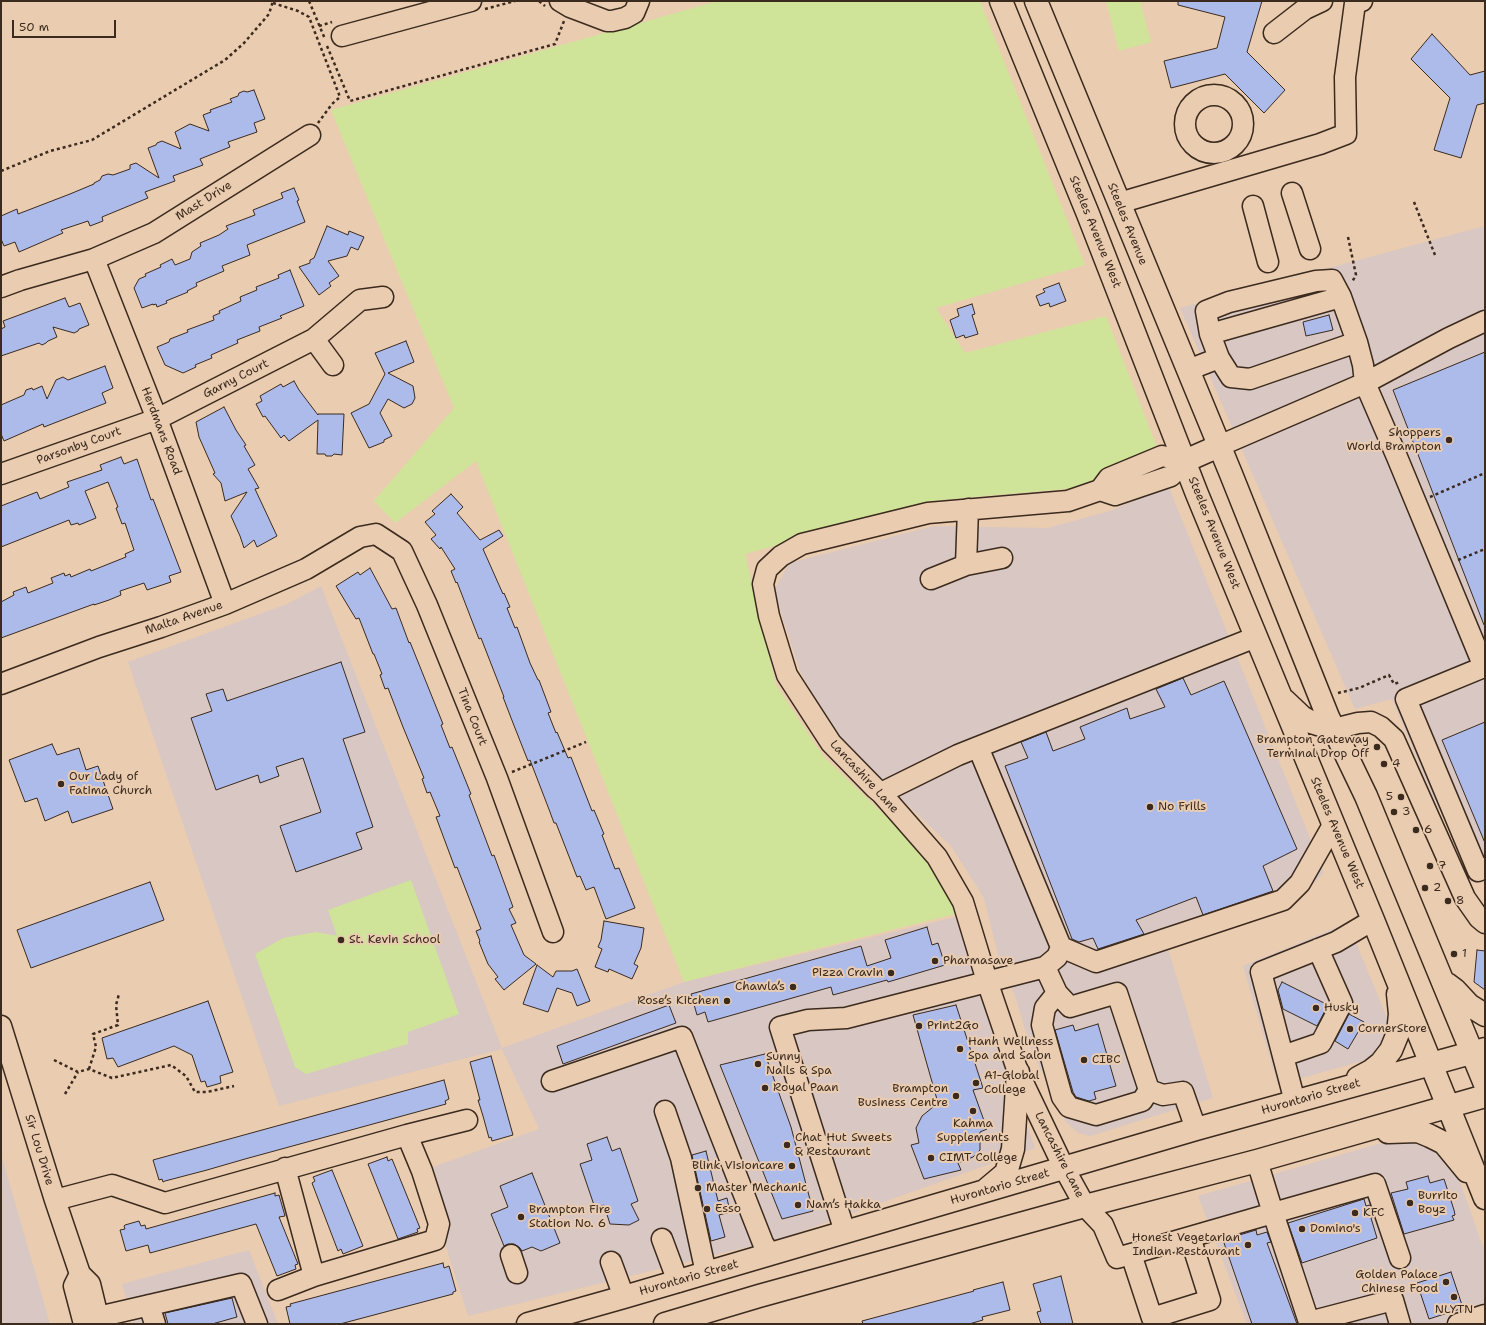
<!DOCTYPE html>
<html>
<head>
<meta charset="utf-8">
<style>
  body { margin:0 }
  #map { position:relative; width:1486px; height:1325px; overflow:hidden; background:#eaccb0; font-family:"Shantell Sans",sans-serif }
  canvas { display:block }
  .frame { position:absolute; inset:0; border:2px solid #3b2a1e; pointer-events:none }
  .scale { position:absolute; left:12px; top:20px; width:104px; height:18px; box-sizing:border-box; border:2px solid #3b2a1e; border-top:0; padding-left:5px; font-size:12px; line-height:14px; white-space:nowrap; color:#3b2a1e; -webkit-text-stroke:3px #eaccb0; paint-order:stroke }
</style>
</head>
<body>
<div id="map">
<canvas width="1486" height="1325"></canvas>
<div class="frame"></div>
<div class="scale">50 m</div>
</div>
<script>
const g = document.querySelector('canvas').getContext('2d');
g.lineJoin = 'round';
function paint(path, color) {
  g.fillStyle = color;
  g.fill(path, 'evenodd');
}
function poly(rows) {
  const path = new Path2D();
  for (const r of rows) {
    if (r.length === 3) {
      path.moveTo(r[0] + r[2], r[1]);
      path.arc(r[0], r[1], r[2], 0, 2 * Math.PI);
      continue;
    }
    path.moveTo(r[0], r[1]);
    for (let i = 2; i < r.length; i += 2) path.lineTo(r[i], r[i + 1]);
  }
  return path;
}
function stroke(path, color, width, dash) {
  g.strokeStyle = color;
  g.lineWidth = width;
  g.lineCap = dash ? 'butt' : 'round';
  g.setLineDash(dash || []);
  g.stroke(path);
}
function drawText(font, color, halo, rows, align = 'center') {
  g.font = font + ' "Shantell Sans",sans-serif';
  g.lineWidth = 4;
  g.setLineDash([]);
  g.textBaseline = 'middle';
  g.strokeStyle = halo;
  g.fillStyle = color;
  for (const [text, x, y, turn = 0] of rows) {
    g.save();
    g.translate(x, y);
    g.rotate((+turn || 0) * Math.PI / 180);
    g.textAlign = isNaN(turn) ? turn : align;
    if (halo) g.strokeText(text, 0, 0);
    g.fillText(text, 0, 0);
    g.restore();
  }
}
paint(poly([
  [1485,226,1485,884,1476,876,1435,802,1392,699,1355,709,1180,308],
  [1168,485,1324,873,1288,906,1167,945,1213,1098,1090,1136,1078,1133,1066,1122,1032,1052,1014,993,1003,975,984,898,951,846,862,762,826,720,800,671,774,591,789,563,934,526,1048,528,1113,510],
  [321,586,502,1048,684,982,960,916,1000,1050,1035,1148,780,1239,468,1316,422,1171,539,1129,502,1049,279,1106,128,662,287,604],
  [1348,923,1389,1023,1384,1039,1369,1059,1278,1085,1243,966],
  [1399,1138,1431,1147,1457,1174,1485,1252,1485,1321,1477,1324,1247,1324,1198,1196],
  [1,1154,50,1324,1,1324],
  [249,1250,278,1324,134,1324,122,1284]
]), '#d8c7c2');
paint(poly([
  [718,1,980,1,1085,265,936,308,965,353,1106,316,1162,460,1088,487,940,500,745,554,776,685,823,756,940,868,963,912,684,982,476,461,395,523,374,501,454,408,331,110],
  [1106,1,1140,1,1151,42,1119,51],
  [411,880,459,1014,408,1032,408,1044,306,1074,295,1067,255,954,283,938,316,932,337,936,328,910]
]), '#cfe499');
const building = poly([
  [1178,1,1262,1,1247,52,1285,90,1264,113,1225,74,1171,88,1164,61,1217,48,1225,17,1178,5,1178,1],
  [1432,34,1470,75,1485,71,1485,103,1477,105,1461,158,1434,150,1450,98,1411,59,1432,34],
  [254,90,265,119,254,123,257,132,228,142,230,147,200,159,203,165,173,176,175,181,145,192,148,198,102,217,103,221,90,226,88,221,61,230,63,233,19,252,15,242,4,246,1,239,1,216,17,209,18,214,70,194,94,184,94,183,100,180,102,176,108,174,113,175,130,169,130,165,136,163,159,178,148,148,156,145,157,143,162,141,181,149,175,132,190,124,209,131,203,115,211,112,210,110,232,102,230,99,238,96,239,93,244,91,247,92,254,90],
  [294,188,299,200,297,201,305,222,247,245,250,255,222,266,224,271,196,283,197,286,187,291,188,292,166,301,167,303,157,307,156,304,153,305,153,304,142,308,134,288,139,279,146,276,145,274,161,267,160,265,172,259,175,265,190,259,192,252,201,246,200,243,219,235,228,229,226,226,255,215,253,210,283,198,281,193,294,188],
  [327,226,348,235,349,231,364,237,358,250,351,247,347,256,328,261,339,276,329,283,331,286,319,295,299,267,310,263,310,260,314,258,327,226],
  [290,270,304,306,280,316,282,318,259,327,260,331,237,340,238,343,211,355,212,358,195,365,196,367,183,373,165,365,157,347,169,342,170,339,188,332,187,330,214,320,213,316,220,313,219,311,241,301,240,297,257,290,256,287,279,278,278,275,290,270],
  [1059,283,1066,301,1050,307,1049,303,1040,306,1036,296,1045,292,1043,289,1059,283],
  [65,298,69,307,80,303,89,325,79,329,78,331,74,333,53,327,57,337,48,341,46,343,42,345,39,343,1,356,1,329,5,327,3,321,65,298],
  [972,304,975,314,972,315,978,334,965,338,964,335,956,338,950,320,959,316,957,309,972,304],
  [1329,315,1333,330,1306,336,1303,322,1329,315],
  [406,341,414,362,388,373,413,386,415,398,412,404,404,408,388,399,380,413,392,436,384,440,384,442,369,448,351,413,369,404,385,374,375,353,406,341],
  [1485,352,1485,625,1484,625,1393,390,1485,352],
  [105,366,113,388,102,393,106,403,44,427,43,424,4,441,1,434,1,405,24,395,26,390,32,388,33,390,42,386,47,399,56,380,63,377,68,380,105,366],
  [294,381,299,390,318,415,318,414,344,414,342,455,334,454,332,456,326,456,325,454,317,454,318,420,289,441,284,435,281,438,265,416,263,417,256,404,262,401,260,396,281,384,283,387,294,381],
  [224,407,236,430,246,445,244,446,255,465,248,469,259,488,255,489,277,536,257,547,254,540,244,548,240,536,231,516,247,492,225,501,221,483,213,474,215,473,199,437,196,422,224,407],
  [121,457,124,464,137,459,151,500,153,499,181,572,169,576,171,582,147,590,144,583,120,591,121,595,109,600,94,605,94,604,1,638,1,602,14,595,13,592,26,587,28,593,53,583,51,578,64,573,65,576,70,574,71,577,90,569,91,571,126,557,125,554,134,550,125,523,122,524,116,508,118,507,108,482,85,491,96,518,79,525,78,523,71,525,69,520,1,547,1,506,37,492,40,499,69,487,67,482,102,470,100,465,121,457],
  [451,494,463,507,457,513,480,540,499,530,503,536,483,549,503,594,504,593,510,607,507,608,515,628,517,627,530,663,538,680,539,680,551,712,548,713,556,733,557,732,568,758,571,757,592,811,594,810,604,834,602,835,615,869,619,868,635,908,606,919,594,887,586,890,580,876,577,877,556,823,554,823,550,812,530,760,528,761,513,723,503,697,504,697,481,638,479,639,457,582,456,583,451,571,455,569,441,547,440,549,431,539,436,535,425,522,435,514,432,511,451,494],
  [370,568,392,609,396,608,409,643,410,642,443,724,441,725,450,748,452,747,471,794,469,795,492,856,494,855,513,907,509,909,516,923,511,925,524,955,536,964,504,990,495,979,498,977,488,964,479,942,480,941,476,931,481,929,457,867,455,868,436,817,440,816,430,792,427,793,422,779,424,778,403,727,388,688,385,689,380,675,382,674,374,654,373,654,359,618,356,619,336,586,358,572,360,575,370,568],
  [341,662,365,732,343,739,373,827,356,833,362,849,296,872,280,826,321,812,303,758,276,767,279,776,260,783,258,775,216,790,191,718,212,711,206,694,223,689,227,701,341,662],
  [1183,678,1191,695,1224,681,1297,849,1263,866,1273,891,1203,915,1196,897,1136,920,1144,934,1098,949,1093,938,1079,942,1072,939,1005,766,1028,758,1021,742,1046,732,1053,751,1085,739,1080,727,1127,708,1130,719,1165,707,1156,689,1183,678],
  [1485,722,1485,843,1442,740,1485,722],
  [52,744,57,755,79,748,86,770,98,766,113,809,72,823,68,811,45,821,37,798,25,802,9,760,52,744],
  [150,882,164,920,31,968,17,930,150,882],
  [604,921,644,928,641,948,634,964,638,966,632,979,609,969,608,972,595,967,602,949,598,947,601,940,604,921],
  [927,927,932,945,938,943,945,965,888,982,887,980,833,995,831,987,708,1022,705,1012,697,1015,691,994,861,946,867,966,891,958,885,940,927,927],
  [1477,950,1485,951,1485,990,1474,982,1477,950],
  [537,965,553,977,556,971,572,971,577,969,590,1001,577,1006,572,993,557,988,548,1012,523,1004,537,965],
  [1282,982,1328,1005,1317,1026,1283,1009,1278,990,1282,982],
  [208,1001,233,1072,220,1076,221,1083,207,1087,205,1081,201,1082,192,1055,174,1046,118,1067,113,1058,107,1059,102,1038,208,1001],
  [669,1005,676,1023,563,1064,557,1046,669,1005],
  [956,1005,983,1088,973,1090,987,1129,980,1132,980,1150,973,1157,958,1163,961,1170,924,1179,911,1145,919,1143,916,1128,922,1116,938,1103,913,1015,956,1005],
  [1349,1014,1364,1022,1348,1049,1335,1041,1349,1014],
  [1098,1024,1116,1086,1094,1092,1096,1099,1089,1101,1076,1097,1073,1092,1055,1030,1073,1025,1075,1031,1098,1024],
  [765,1054,791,1127,813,1211,782,1219,720,1065,765,1054],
  [491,1056,513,1135,492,1141,491,1137,489,1138,483,1116,478,1100,480,1100,470,1062,491,1056],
  [444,1080,449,1099,445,1101,446,1104,245,1159,207,1170,165,1181,163,1182,162,1179,159,1180,153,1160,444,1080],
  [607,1137,612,1151,620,1148,638,1201,631,1204,639,1220,629,1225,610,1224,604,1205,595,1208,580,1164,592,1160,587,1144,607,1137],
  [706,1151,718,1201,727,1198,730,1212,719,1215,725,1237,711,1241,692,1155,706,1151],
  [387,1157,388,1161,392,1159,420,1228,417,1229,418,1232,398,1239,368,1164,387,1157],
  [332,1170,363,1246,343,1254,341,1249,338,1251,312,1183,315,1181,313,1177,332,1170],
  [532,1173,560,1243,541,1251,532,1247,522,1251,519,1247,514,1244,508,1244,504,1246,491,1214,508,1207,500,1186,532,1173],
  [1428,1176,1430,1183,1444,1179,1454,1210,1455,1215,1452,1216,1454,1220,1404,1234,1391,1193,1408,1189,1406,1182,1428,1176],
  [275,1193,275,1196,279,1195,285,1216,279,1217,298,1264,295,1265,296,1269,277,1276,256,1224,150,1253,148,1245,126,1251,120,1230,125,1229,124,1226,125,1225,139,1221,141,1226,145,1225,146,1229,275,1193],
  [1364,1199,1366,1206,1370,1205,1374,1217,1371,1218,1377,1238,1302,1263,1288,1223,1364,1199],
  [1256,1230,1257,1235,1267,1232,1271,1242,1267,1243,1297,1324,1252,1324,1223,1240,1256,1230],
  [443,1263,444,1268,449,1266,456,1291,453,1292,453,1294,340,1324,290,1324,286,1307,291,1306,290,1304,443,1263],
  [1451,1272,1463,1308,1429,1319,1417,1283,1451,1272],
  [1061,1276,1073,1324,1041,1324,1037,1312,1041,1311,1033,1284,1061,1276],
  [1003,1282,1010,1310,982,1317,983,1320,969,1324,863,1324,862,1321,974,1291,973,1290,1003,1282],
  [232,1298,237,1317,212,1324,168,1324,165,1313,232,1298]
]);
paint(building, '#adbbeb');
stroke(building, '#3b2a1e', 1);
const minor = poly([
  [560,1,570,7,607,21,612,21,625,18,634,13,639,1],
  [1274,33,1305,9,1322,1],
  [342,36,471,1],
  [1214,124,29],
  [1292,193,1310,249],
  [1119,203,1320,144,1346,134,1345,77,1355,3,1362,1],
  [1253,206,1268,262],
  [94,259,157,419,225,604],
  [1,287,20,280,94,259,154,233,310,135],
  [1210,334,1341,297],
  [314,339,333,365],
  [1357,342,1250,379,1231,377,1219,358,1210,334,1206,311,1229,302,1316,281,1332,280,1341,297,1357,342,1363,365,1365,383,1397,457,1484,667,1406,699,1478,871,1485,868],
  [1188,370,1219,358],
  [1219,446,1365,383,1449,338,1485,321],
  [1,474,157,419,314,339,360,300,383,297],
  [1100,490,1109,478,1162,456,1185,461,1171,476,1115,495,1100,490,1068,501,928,513,802,544,781,556,767,569,763,584,769,616,787,675,831,743,875,788,881,793,937,857,963,902,987,981,1018,1072,1064,1168,1085,1206,1103,1225,1117,1258,1273,1213,1309,1322,1393,1300,1400,1324],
  [966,565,968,509],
  [931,579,966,565,1002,558],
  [1,684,99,647,161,627,225,604,306,569,360,537,376,534,402,551,427,605,497,778,553,932],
  [1334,729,1358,723,1371,722,1381,727,1394,739,1465,898,1479,918,1485,923],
  [978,747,1256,637],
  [1061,947,1096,962,1283,900,1300,883,1333,825],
  [1045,967,1057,993,1070,1007,1117,993,1149,1090,1163,1095,1183,1092,1196,1129],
  [1057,993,1045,1008,1042,1025,1062,1097,1069,1107,1096,1115,1142,1101,1149,1090],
  [1,1026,55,1200,80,1274,90,1284,98,1317,101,1324],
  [1283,1056,1321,1043,1342,1003,1318,949],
  [552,1081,682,1037,763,1243,770,1254],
  [1295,1102,1261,972,1336,942,1373,920],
  [665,1111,681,1158,706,1273],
  [1257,1161,1273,1213,1375,1184,1400,1258],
  [285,1168,314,1276],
  [55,1200,112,1185,165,1203,407,1135,467,1120],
  [845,1232,780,1027,808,1020,846,1018,1045,967,1057,957,1061,947,978,747,958,755,881,793],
  [662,1239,678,1282],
  [1131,1254,1152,1318,1210,1300,1190,1237],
  [511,1255,517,1273],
  [611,1262,624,1297],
  [80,1274,74,1286,84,1324],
  [278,1290,314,1276,435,1240,439,1224,422,1171,407,1135],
  [149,1305,155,1324],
  [98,1317,241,1284,257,1324],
  [1458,1324,1485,1315]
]);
const major = poly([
  [1001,1,1088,214,1197,494,1373,920,1485,1198],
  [1036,1,1231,474,1328,717,1366,796,1485,1084],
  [1185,461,1219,446],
  [1284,700,1302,717,1311,722,1334,729],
  [1447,984,1455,990,1469,1005,1485,1015],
  [1358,1078,1371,1071,1381,1063,1391,1050,1398,1033,1400,1014,1398,994],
  [1388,1132,1418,1131,1430,1136,1444,1143,1467,1171],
  [987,1189,1006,1173,1013,1149,1018,1072],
  [528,1324,624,1297,1196,1129,1485,1049],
  [665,1324,759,1296,1085,1206,1257,1161,1485,1096]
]);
stroke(minor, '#3b2a1e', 23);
stroke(major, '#3b2a1e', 25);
stroke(poly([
  [309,1,325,39],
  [539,1,545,6],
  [273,3,298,11,309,17,340,97,332,104,318,123],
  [485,9,515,1],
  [319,26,332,22],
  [327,46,350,101,555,44,564,21],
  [1,171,50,151,92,140,225,60,244,43,269,14,273,1],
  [1414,202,1435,255],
  [1348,237,1356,275,1352,282],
  [1430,497,1485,473],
  [1458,560,1485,549],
  [1338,693,1359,688,1389,675,1394,684,1400,682],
  [512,772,586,742],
  [54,1060,78,1072,89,1069,112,1078,171,1065,186,1076,195,1092,207,1092,234,1086],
  [89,1069,96,1047,93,1034,118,1025,116,1005,119,994],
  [65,1094,78,1072]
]), '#3b2a1e', 2.5, [3, 3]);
stroke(minor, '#eaccb0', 20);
stroke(major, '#eaccb0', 22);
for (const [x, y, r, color] of [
  [1449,440,4,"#3b2a1e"],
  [1377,747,4,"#3b2a1e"],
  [1384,764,4,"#3b2a1e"],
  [61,784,4,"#3b2a1e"],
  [1401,797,4,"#3b2a1e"],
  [1150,807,4,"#3b2a1e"],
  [1394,812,4,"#3b2a1e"],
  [1416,830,4,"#3b2a1e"],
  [1430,866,4,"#3b2a1e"],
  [1425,888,4,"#3b2a1e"],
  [1448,901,4,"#3b2a1e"],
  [341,940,4,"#3b2a1e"],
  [1454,954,4,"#3b2a1e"],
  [935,961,4,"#3b2a1e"],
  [891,973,4,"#3b2a1e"],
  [793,987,4,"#3b2a1e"],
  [727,1001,4,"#3b2a1e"],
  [1316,1008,4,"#3b2a1e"],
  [919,1026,4,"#3b2a1e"],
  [1350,1029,4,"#3b2a1e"],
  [960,1049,4,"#3b2a1e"],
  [1084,1060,4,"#3b2a1e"],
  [758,1064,4,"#3b2a1e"],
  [976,1083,4,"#3b2a1e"],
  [765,1088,4,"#3b2a1e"],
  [956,1096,4,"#3b2a1e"],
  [973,1111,4,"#3b2a1e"],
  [787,1145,4,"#3b2a1e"],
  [931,1158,4,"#3b2a1e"],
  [792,1166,4,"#3b2a1e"],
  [698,1188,4,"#3b2a1e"],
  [1410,1203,4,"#3b2a1e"],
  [798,1205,4,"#3b2a1e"],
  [707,1209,4,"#3b2a1e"],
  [1355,1213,4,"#3b2a1e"],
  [521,1217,4,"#3b2a1e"],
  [1302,1229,4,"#3b2a1e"],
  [1248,1245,4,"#3b2a1e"],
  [1446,1282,4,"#3b2a1e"],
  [1454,1297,4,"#3b2a1e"]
]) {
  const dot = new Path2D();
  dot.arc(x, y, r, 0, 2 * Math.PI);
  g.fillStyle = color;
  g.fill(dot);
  stroke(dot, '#eaccb0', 1.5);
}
drawText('12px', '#3b2a1e', '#eaccb0', [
  ["Mast Drive",204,201,-32],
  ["Steeles Avenue",1127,224,68],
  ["Steeles Avenue West",1095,232,68],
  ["Garny Court",236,379,-27],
  ["Herdmans Road",161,431,69],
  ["Parsonby Court",79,446,-20],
  ["Steeles Avenue West",1214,533,68],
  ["Malta Avenue",184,618,-19],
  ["Tina Court",472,717,68],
  ["Lancashire Lane",864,777,47],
  ["Steeles Avenue West",1337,833,67],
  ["Hurontario Street",1311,1097,-16],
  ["Sir Lou Drive",39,1150,73],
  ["Lancashire Lane",1059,1155,63],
  ["Hurontario Street",1000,1187,-16],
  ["Hurontario Street",689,1278,-16]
]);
drawText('12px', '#3b2a1e', '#eaccb0', [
  ["Shoppers",1441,433,"right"],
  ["World Brampton",1441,447,"right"],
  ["Brampton Gateway",1369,740,"right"],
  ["Terminal Drop Off",1369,754,"right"],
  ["4",1392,764],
  ["Our Lady of",69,777],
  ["Fatima Church",69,791],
  ["5",1393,797,"right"],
  ["No Frills",1158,807],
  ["3",1402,812],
  ["6",1424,830],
  ["7",1438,866],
  ["2",1433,888],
  ["8",1456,901],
  ["St. Kevin School",349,940],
  ["1",1462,954],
  ["Pharmasave",943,961],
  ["Pizza Cravin",883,973,"right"],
  ["Chawla’s",785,987,"right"],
  ["Rose’s Kitchen",719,1001,"right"],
  ["Husky",1324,1008],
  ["Print2Go",927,1026],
  ["CornerStore",1358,1029],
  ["Hanh Wellness",968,1042],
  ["Spa and Salon",968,1056],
  ["Sunny",766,1057],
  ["Nails & Spa",766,1071],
  ["CIBC",1092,1060],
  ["A1-Global",984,1076],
  ["College",984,1090],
  ["Royal Paan",773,1088],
  ["Brampton",948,1089,"right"],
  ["Business Centre",948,1103,"right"],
  ["Kahma",973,1124,"center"],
  ["Supplements",973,1138,"center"],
  ["Chat Hut Sweets",795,1138],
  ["& Restaurant",795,1152],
  ["CIMT College",939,1158],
  ["Blink Visioncare",784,1166,"right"],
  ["Master Mechanic",706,1188],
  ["Burrito",1418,1196],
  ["Boyz",1418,1210],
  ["Nam’s Hakka",806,1205],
  ["Esso",715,1209],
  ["Brampton Fire",529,1210],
  ["Station No. 6",529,1224],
  ["KFC",1363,1213],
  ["Domino's",1310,1229],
  ["Honest Vegetarian",1240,1238,"right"],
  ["Indian Restaurant",1240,1252,"right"],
  ["Golden Palace",1438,1275,"right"],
  ["Chinese Food",1438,1289,"right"],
  ["NLYTN",1454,1310,"center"]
], 'left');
</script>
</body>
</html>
